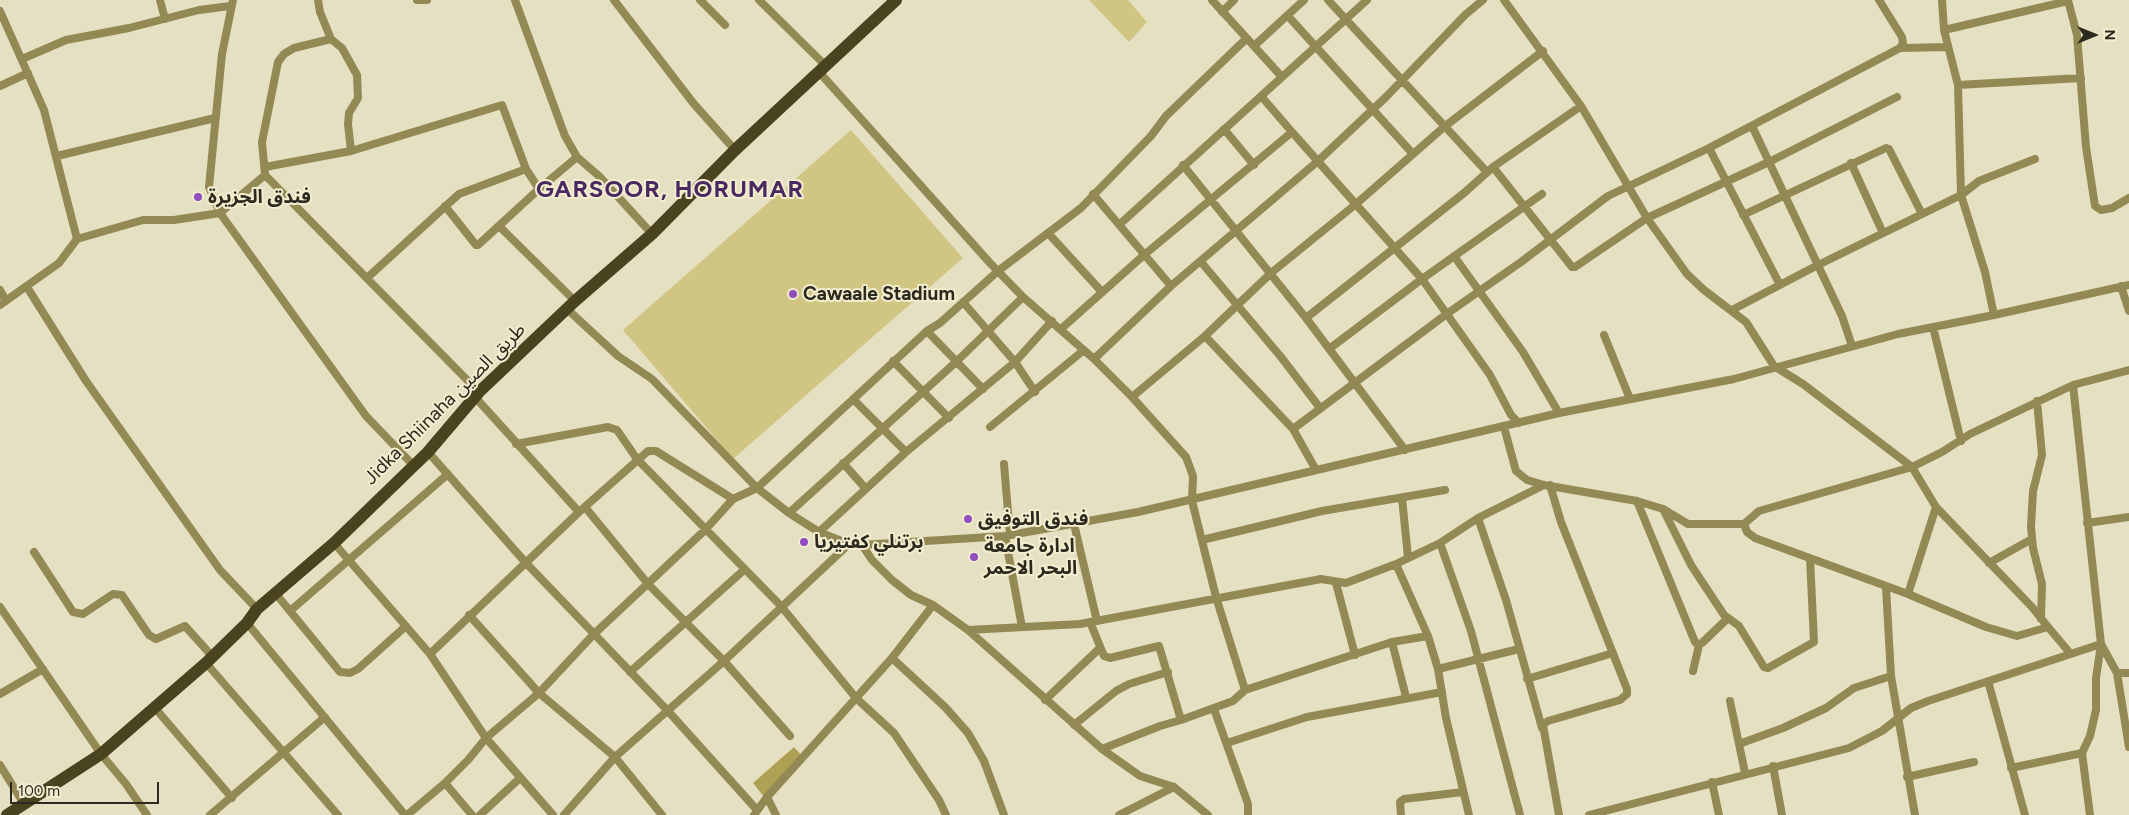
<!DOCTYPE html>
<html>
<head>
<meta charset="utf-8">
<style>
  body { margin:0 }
  #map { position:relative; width:2129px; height:815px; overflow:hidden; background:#e6e0c2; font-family:Figtree,sans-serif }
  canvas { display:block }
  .north { position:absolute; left:2069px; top:10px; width:50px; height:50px; -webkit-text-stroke:4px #f3edcf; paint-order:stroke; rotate:90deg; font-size:14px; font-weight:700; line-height:20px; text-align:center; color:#2c2a1f }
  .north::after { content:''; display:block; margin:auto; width:18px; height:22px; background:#2c2a1f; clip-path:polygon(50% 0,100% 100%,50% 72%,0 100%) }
  .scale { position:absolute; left:10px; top:782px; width:149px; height:22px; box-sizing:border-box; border:2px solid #2c2a1f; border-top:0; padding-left:6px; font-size:15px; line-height:18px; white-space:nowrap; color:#2c2a1f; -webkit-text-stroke:4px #f3edcf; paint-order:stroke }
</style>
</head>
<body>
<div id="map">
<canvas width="2129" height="815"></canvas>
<div class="north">N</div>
<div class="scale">100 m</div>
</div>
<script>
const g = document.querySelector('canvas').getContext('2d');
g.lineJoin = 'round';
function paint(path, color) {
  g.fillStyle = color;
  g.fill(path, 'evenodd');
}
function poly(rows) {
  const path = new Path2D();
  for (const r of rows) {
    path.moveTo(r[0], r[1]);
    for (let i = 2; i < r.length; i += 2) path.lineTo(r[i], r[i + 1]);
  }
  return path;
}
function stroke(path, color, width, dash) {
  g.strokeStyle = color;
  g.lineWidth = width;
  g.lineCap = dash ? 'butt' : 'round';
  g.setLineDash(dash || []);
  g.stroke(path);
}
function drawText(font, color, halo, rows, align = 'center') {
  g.font = font + ' Figtree,"Noto Sans Arabic",sans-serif';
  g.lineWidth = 4;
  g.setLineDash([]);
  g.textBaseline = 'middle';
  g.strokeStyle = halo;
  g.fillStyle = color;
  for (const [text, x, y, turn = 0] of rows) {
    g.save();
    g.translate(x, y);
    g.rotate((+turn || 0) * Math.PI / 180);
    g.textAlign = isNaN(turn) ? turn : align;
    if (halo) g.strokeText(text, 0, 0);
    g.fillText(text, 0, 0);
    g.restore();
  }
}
paint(poly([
  [1089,0,1128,0,1147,22,1129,42],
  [851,130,963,258,733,459,623,330]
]), '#d1c584');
paint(poly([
  [794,747,801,755,764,797,753,783]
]), '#afa153');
stroke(poly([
  [160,0,165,19],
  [233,0,222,54,209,187,220,213,366,416,413,465],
  [417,0,427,0],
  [515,0,565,136,577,157,599,176,652,234],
  [614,0,694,104,735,150],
  [700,0,725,25],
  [759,0,826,66],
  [1212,0,1282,77],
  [1328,0,1487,172],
  [1504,0,1581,106,1647,218,1687,274,1704,290,1746,322,1774,366,1803,384,1912,467,1936,507,2032,607,2048,627],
  [1942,0,1944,30,1958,85,1961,195,1985,272,1994,315],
  [2068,0,2077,35,2086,147,2095,206,2101,210,2112,208,2129,198],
  [0,11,44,110,77,239,59,263,0,305],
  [1222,12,1234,0],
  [1288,16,1413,154],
  [1944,30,2068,1],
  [331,39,294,48,284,54,278,62,262,142,265,175,479,392],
  [1254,46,1304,0],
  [1900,48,1948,47],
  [22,59,66,40,129,28,199,10,230,6],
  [820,73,990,263,1023,297,1094,359,1132,397,1186,457,1193,476,1192,501,1216,597,1245,690,1392,642,1428,636],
  [1958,85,2081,78],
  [0,86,28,73],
  [1752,126,1842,316,1852,346],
  [1224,129,1254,165],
  [1292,132,1422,279,1490,375,1511,415,1519,423],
  [1709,148,1780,285],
  [351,151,502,105,526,169,459,194,367,278],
  [57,156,215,118],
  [1851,163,1883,233],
  [1183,165,1306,318,1405,450],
  [265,167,351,151,348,124,349,113,358,98,357,75,342,48,331,39,320,12,318,0],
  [1493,167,1572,267,1575,267,1647,218,1769,162,1897,97],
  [526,169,539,189],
  [1093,194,1171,286],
  [445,206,476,245,478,245,539,189,577,157],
  [1743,215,1886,148,1889,149,1922,214],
  [1120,224,1367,0],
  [500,227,575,301],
  [1048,233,1102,292],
  [77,239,143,220,174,220,220,213,265,175],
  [1454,256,1523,352,1559,413],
  [1201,262,1281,357,1320,408],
  [2121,286,2129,311],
  [27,287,86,381,220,570,257,609],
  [0,290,6,301],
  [963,302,1015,362,1035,392],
  [567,309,618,356,652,379,757,488,789,513,819,532,849,544,862,545,1005,536,1138,512,1559,413,1734,379,1898,334,1994,315,2129,285],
  [1732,310,1818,265,1961,195,1979,181,2035,159],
  [1306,318,1464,193,1493,167,1581,106],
  [1933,327,1961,441],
  [1061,329,1144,255,1292,132,1261,96],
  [927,331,983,389],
  [1604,335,1630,399],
  [1205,336,1293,429,1316,470],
  [1329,349,1422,279,1542,194],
  [1094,359,1171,286,1318,161,1386,97,1465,15,1483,0],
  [893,361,949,418],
  [475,397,579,512],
  [1132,397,1205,336,1271,273,1356,204,1444,127,1543,51],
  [853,399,906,452],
  [2037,401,2042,455,2033,491,2031,527,2033,548,2042,584,2041,619],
  [990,427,1084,350],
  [1504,427,1516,471,1527,480,1544,485,1637,501,1663,509,1688,524,1744,524,1747,532,1755,538,1908,594,1986,627,2017,636,2048,627,2070,653],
  [1293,429,1448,313,1521,262,1608,196,1709,148,1900,48,1903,43,1902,37,1879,0],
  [516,444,608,427,617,430,637,459,781,606,856,698,894,733,939,800,946,815],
  [428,452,526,563,668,711,757,810],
  [843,463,866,489],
  [1004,464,1010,535],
  [1550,485,1561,522,1627,689,1627,694,1620,700,1548,721,1543,725,1559,815],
  [1402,498,1408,557],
  [1637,501,1695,642,1699,645,1703,642,1727,619],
  [585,507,648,584,724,661,790,736],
  [1663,509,1691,565,1724,615,1739,626,1764,667,1768,668,1814,642,1810,558],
  [789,513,956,362,1023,297],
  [1478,518,1506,600,1542,728],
  [2087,523,2129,517],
  [1074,524,1097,621],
  [1744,524,1759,511,1912,467,1942,452,1970,434,2073,385],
  [819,532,906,452,1015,362,1052,321],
  [1005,536,1022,627],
  [1202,540,1322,511,1445,490],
  [334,543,430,654,486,738,553,815],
  [1440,543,1471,631,1520,815],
  [862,545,872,560,892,580,911,595,933,605,968,630,1102,749,1140,776,1174,787,1208,815],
  [34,552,73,612,83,614,113,594,122,595,149,635,156,639,185,626,212,656],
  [1989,563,2032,539],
  [1396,564,1428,636,1438,669,1446,718,1469,815],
  [1336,583,1355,655],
  [1886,587,1891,676,1915,815],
  [276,594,340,672,350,673,358,669,406,626],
  [1908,594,1936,507],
  [0,607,101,754,126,784,147,815],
  [290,611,448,474],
  [469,615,539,693,615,757,662,815],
  [1090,622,1104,656,1110,658,1159,646,1181,720,1233,701,1245,690],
  [247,623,405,815],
  [968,630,1080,624,1321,579,1346,583,1396,564,1440,543,1478,518,1544,485],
  [1392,642,1406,697],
  [2101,644,2117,673,2129,747],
  [430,654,579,512,648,451,656,451,733,499],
  [892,658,945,707,968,733,984,761,1004,815],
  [206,663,338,815],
  [1438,669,1519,649],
  [1693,671,1699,645],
  [630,672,745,569],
  [2117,673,2129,673],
  [1527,679,1613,653],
  [1988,681,2025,815],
  [0,694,43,669],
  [1045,700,1100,648],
  [1730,701,1739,744],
  [155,708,232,798],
  [1214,709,1248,804,1248,815],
  [1074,725,1116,691,1129,684,1168,672],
  [1227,743,1307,717,1442,692],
  [1102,749,1160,726,1181,720],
  [0,765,24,804],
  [1773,766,1782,815],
  [2011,768,2082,753],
  [1745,773,1739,744,1783,728,1826,708,1854,688,1891,676],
  [1907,777,1974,762],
  [1712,782,1719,815],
  [445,783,472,815],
  [767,797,776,815],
  [210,815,325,717],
  [407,815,445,783,468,760,486,738,539,693,593,635,705,530,733,499,757,488,927,331,940,323,998,271,1081,208,1151,136,1166,116,1246,39],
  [480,815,520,778],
  [564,815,615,757,724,661,849,544],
  [754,815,767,797,892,658,933,605],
  [1119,815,1174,787],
  [1401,815,1400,802,1404,799,1463,792],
  [1589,815,1849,748,1882,731,1911,708,1928,701,2101,644,2073,385,2129,370],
  [2090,815,2082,753,2090,736,2096,710,2096,678,2101,644]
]), '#938955', 8);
stroke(poly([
  [7,815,101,754,206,663,247,623,257,609,334,543,428,452,479,392,575,301,652,234,735,150,896,0]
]), '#4a431f', 12);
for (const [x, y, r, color] of [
  [198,197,5,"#914cc0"],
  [793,294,5,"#914cc0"],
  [968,519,5,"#914cc0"],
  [804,542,5,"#914cc0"],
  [974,557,5,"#914cc0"]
]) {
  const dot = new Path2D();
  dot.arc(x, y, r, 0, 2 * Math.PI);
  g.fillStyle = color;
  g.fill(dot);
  stroke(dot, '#f3edcf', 2);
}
drawText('bold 19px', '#2c2a1f', '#f3edcf', [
  ["فندق الجزيرة",208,197],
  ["Cawaale Stadium",803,294],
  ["فندق التوفيق",978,519],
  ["برتنلي كفتيريا",814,542],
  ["ادارة جامعة",984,546],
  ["البحر الاحمر",984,568]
], 'left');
drawText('19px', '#2c2a1f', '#f3edcf', [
  ["Jidka Shiinaha طريق الصين",445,404,-45]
]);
g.letterSpacing = '1px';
drawText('bold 24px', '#4a2962', '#f3edcf', [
  ["GARSOOR, HORUMAR",670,190]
]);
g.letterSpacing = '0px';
</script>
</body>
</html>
